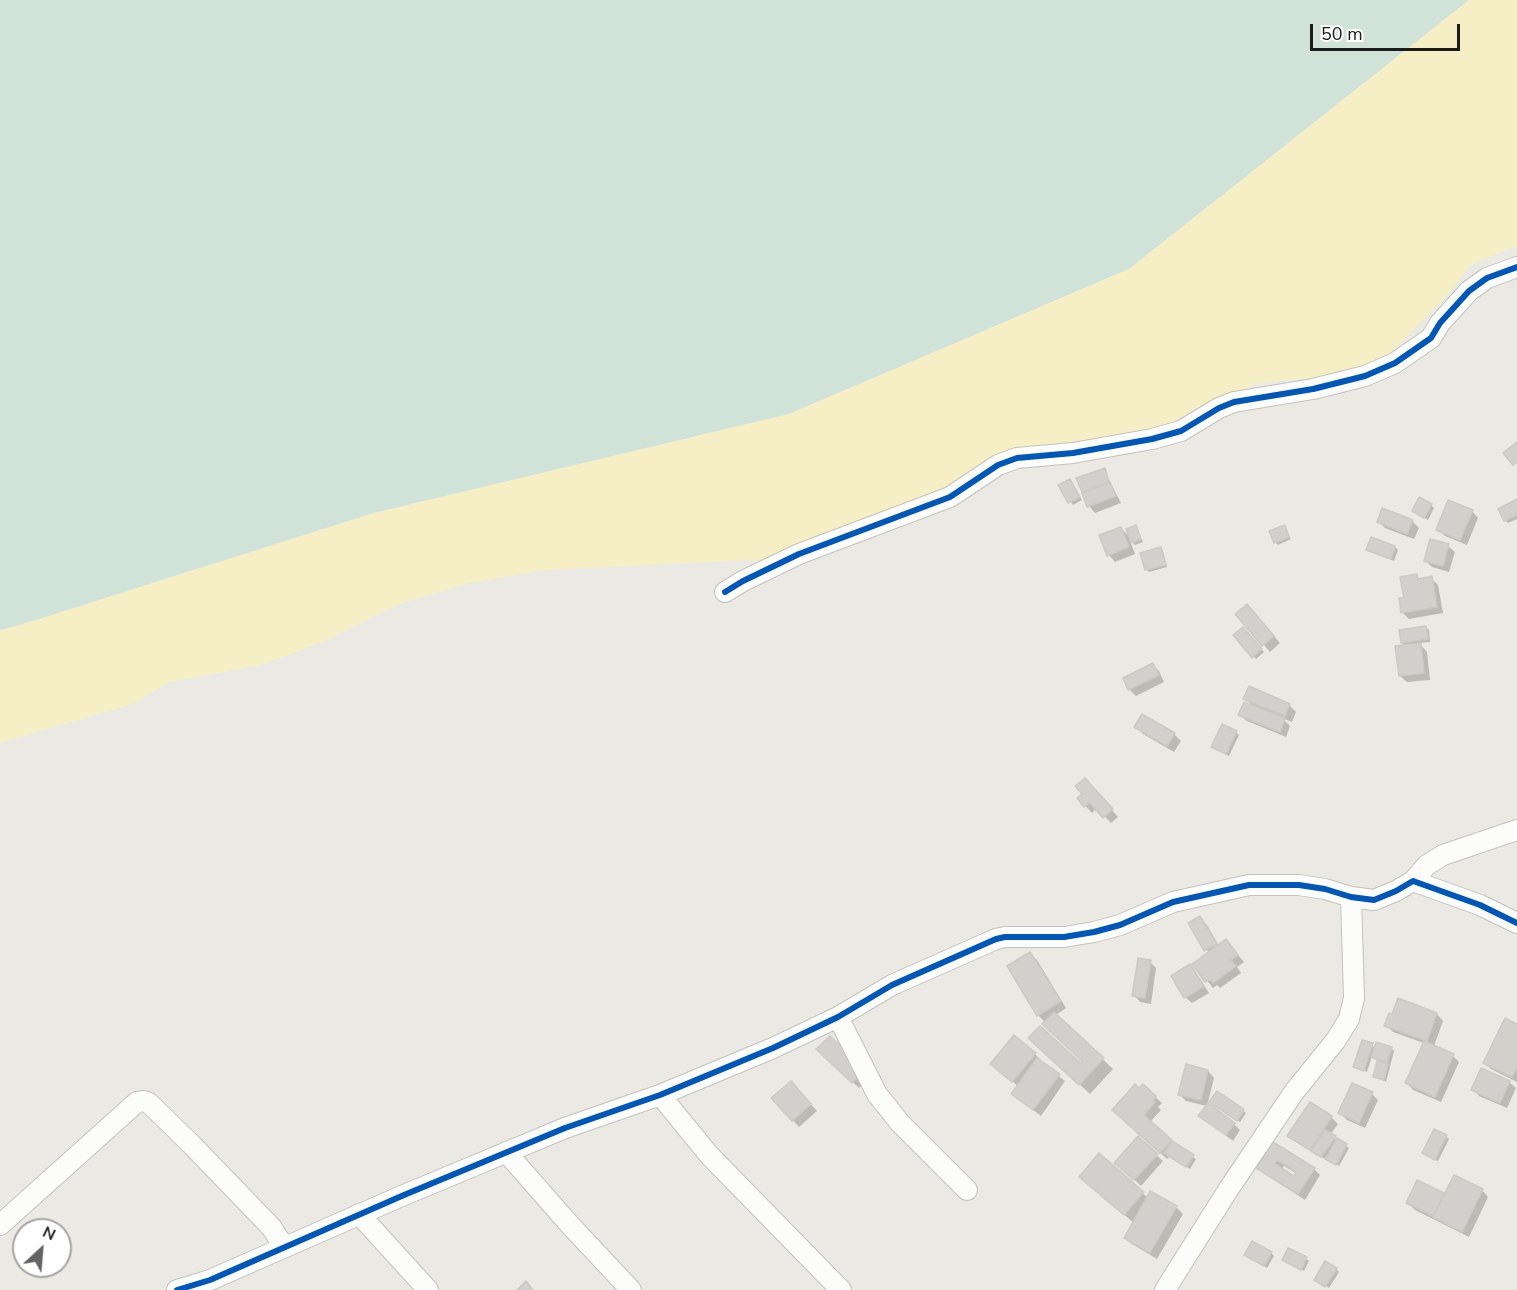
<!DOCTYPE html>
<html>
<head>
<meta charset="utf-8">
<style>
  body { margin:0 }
  #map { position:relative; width:1517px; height:1290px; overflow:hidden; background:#eae9e3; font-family:"Nunito Sans",sans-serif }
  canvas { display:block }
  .north { position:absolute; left:12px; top:1218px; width:60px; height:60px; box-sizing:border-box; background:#fff; border:2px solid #a4a4a4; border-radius:50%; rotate:26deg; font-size:16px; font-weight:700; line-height:24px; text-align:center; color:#1b1b1b }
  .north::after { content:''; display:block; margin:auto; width:21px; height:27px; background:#636361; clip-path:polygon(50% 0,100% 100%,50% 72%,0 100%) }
  .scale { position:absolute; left:1310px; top:24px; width:150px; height:27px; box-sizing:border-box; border:3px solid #1b1b1b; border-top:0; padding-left:8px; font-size:18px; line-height:21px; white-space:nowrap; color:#1b1b1b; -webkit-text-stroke:4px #fff; paint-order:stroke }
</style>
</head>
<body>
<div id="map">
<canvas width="1517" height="1290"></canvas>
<div class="north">N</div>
<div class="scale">50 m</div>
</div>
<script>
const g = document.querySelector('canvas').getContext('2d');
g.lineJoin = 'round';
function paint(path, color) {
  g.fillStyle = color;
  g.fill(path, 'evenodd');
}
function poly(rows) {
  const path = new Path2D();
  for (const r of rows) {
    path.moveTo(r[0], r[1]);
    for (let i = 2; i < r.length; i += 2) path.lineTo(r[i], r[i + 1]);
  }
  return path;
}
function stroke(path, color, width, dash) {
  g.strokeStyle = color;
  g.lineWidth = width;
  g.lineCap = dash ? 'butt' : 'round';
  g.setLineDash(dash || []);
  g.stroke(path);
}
paint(poly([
  [0,0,1469,0,1129,269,789,414,374,513,17,626,0,630]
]), '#d1e2d9');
paint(poly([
  [1469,0,1517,0,1517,246,1470,265,1449,293,1391,353,1360,370,1320,377,1258,383,1205,404,1153,432,1074,441,794,558,544,570,470,583,399,604,323,642,261,665,169,682,133,704,0,743,0,630,17,626,374,513,789,414,1129,269]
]), '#f6efc5');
paint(poly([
  [1104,470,1121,503,1095,513,1089,506,1085,494,1083,491],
  [1070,480,1082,500,1073,505,1060,486],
  [1517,501,1517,519,1508,523,1505,520],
  [1431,505,1434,508,1428,520,1413,511],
  [1472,511,1478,518,1467,545,1445,536,1438,529],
  [1378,521,1412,521,1419,528,1414,539,1385,528],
  [1136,527,1143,542,1135,545,1129,538,1135,554,1115,562,1109,555,1101,536,1121,528,1131,539],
  [1284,527,1291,539,1278,545,1275,542],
  [1448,546,1455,552,1449,572,1432,567,1425,560],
  [1395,547,1398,550,1394,561,1368,550],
  [1160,549,1163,552,1167,567,1149,572,1146,569],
  [1416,576,1420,580,1431,578,1438,585,1443,613,1409,619,1403,613,1405,599],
  [1253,612,1280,643,1270,652,1237,614],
  [1426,627,1429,630,1430,642,1419,643,1427,652,1430,680,1407,682,1400,676,1406,646,1402,643],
  [1243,629,1264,652,1256,659,1235,636],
  [1153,665,1159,671,1164,682,1136,696,1129,689],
  [1249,688,1290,706,1296,712,1292,722,1282,718,1290,726,1286,737,1247,721,1240,715,1255,708,1245,698],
  [1136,727,1174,734,1181,741,1174,752,1143,734],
  [1236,732,1239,735,1229,756,1213,747],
  [1091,786,1118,817,1111,823,1097,808,1092,813,1079,799],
  [1200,918,1207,925,1219,946,1226,941,1244,962,1237,967,1241,973,1220,988,1217,985,1213,988,1194,964,1209,953,1190,924],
  [1030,954,1037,960,1066,1008,1056,1015,1113,1069,1090,1094,1041,1048,1081,1066,1084,1062,1038,1015,1009,967],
  [1150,962,1156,968,1151,1004,1140,1002,1134,995],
  [1190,966,1196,973,1209,993,1192,1003,1185,997],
  [1437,1014,1443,1021,1434,1046,1453,1056,1459,1062,1441,1102,1413,1090,1407,1083,1424,1043,1393,1032,1386,1025],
  [1517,1026,1517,1082,1491,1069,1485,1063],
  [1363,1042,1376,1048,1391,1048,1394,1051,1386,1082,1375,1076,1379,1061,1372,1056,1367,1072,1355,1066],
  [818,1049,870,1077,859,1088],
  [1035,1054,1041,1060,1040,1062,1065,1081,1041,1116,1013,1094,1018,1086,999,1071],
  [1208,1071,1214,1078,1207,1106,1186,1101,1179,1094],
  [1509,1082,1516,1088,1507,1108,1479,1096,1473,1089],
  [797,1089,817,1111,799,1127,773,1098],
  [1217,1093,1246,1113,1240,1122,1214,1105],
  [1372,1094,1378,1100,1365,1128,1347,1120,1340,1113],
  [1155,1097,1162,1103,1158,1107,1161,1110,1150,1122,1174,1144,1196,1159,1190,1169,1170,1156,1167,1159,1120,1116],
  [1200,1116,1234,1124,1240,1130,1233,1141],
  [1331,1117,1338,1124,1330,1135,1349,1148,1339,1166,1326,1158,1325,1159,1317,1154,1317,1156,1289,1136],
  [1446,1137,1449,1139,1438,1161,1424,1153],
  [1274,1144,1314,1169,1320,1175,1305,1200,1265,1174,1258,1168],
  [1284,1166,1297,1174,1294,1178,1281,1170],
  [1156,1155,1163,1161,1141,1186,1123,1169],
  [1099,1156,1148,1198,1151,1193,1176,1207,1183,1214,1157,1259,1132,1244,1125,1238,1134,1223,1091,1187],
  [1482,1190,1488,1197,1469,1237,1415,1210,1408,1203,1443,1194,1445,1196],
  [1271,1253,1274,1256,1267,1268,1249,1257],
  [1306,1259,1309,1261,1304,1271,1284,1260],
  [1336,1269,1339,1272,1329,1288,1317,1280]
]), '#0003');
const building = poly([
  [1517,442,1517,462,1513,465,1503,453,1517,442],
  [1105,468,1109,482,1082,492,1076,478,1105,468],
  [1070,479,1080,497,1068,503,1058,485,1070,479],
  [1110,482,1116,496,1087,507,1082,493,1110,482],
  [1419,497,1432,504,1424,518,1412,511,1419,497],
  [1517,499,1517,515,1504,521,1498,509,1517,499],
  [1448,500,1473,510,1460,540,1436,530,1448,500],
  [1382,508,1413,520,1407,534,1377,522,1382,508],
  [1136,525,1141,539,1131,543,1126,529,1136,525],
  [1285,525,1289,537,1274,543,1269,531,1285,525],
  [1121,527,1129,547,1107,556,1099,535,1121,527],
  [1371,537,1395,546,1391,559,1366,550,1371,537],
  [1430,539,1449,544,1443,566,1424,561,1430,539],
  [1161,547,1166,565,1145,570,1140,553,1161,547],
  [1417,574,1418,579,1432,576,1437,607,1401,613,1399,598,1404,598,1400,577,1417,574],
  [1247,604,1274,636,1262,646,1235,614,1247,604],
  [1426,626,1428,639,1401,643,1399,630,1426,626],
  [1243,627,1262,649,1252,658,1233,635,1243,627],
  [1421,643,1424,673,1399,676,1395,646,1421,643],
  [1153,663,1159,675,1128,690,1123,678,1153,663],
  [1249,686,1290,704,1285,716,1243,699,1249,686],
  [1244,702,1285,718,1280,732,1238,715,1244,702],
  [1142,714,1175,733,1167,746,1134,727,1142,714],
  [1222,724,1237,731,1226,754,1211,747,1222,724],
  [1085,778,1113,809,1103,818,1089,802,1084,807,1077,798,1082,794,1075,786,1085,778],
  [1200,916,1217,944,1204,951,1188,923,1200,916],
  [1226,939,1238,955,1231,960,1236,966,1213,983,1210,979,1205,982,1192,964,1226,939],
  [1030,952,1061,1001,1037,1016,1007,966,1030,952],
  [1138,958,1151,960,1145,998,1132,996,1138,958],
  [1190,964,1204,986,1184,998,1171,976,1190,964],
  [1398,998,1437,1013,1427,1041,1384,1026,1389,1013,1392,1014,1398,998],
  [1054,1012,1104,1058,1079,1085,1028,1038,1040,1026,1081,1063,1082,1061,1042,1024,1054,1012],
  [1505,1018,1517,1024,1517,1068,1512,1077,1483,1063,1505,1018],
  [1014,1035,1036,1053,1012,1082,990,1064,1014,1035],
  [830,1036,865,1069,852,1083,816,1049,830,1036],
  [1362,1040,1373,1043,1364,1071,1353,1067,1362,1040],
  [1424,1041,1454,1054,1435,1097,1405,1083,1424,1041],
  [1376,1042,1392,1047,1387,1063,1371,1057,1376,1042],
  [1037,1058,1060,1074,1033,1110,1011,1094,1037,1058],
  [1377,1061,1388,1064,1384,1080,1373,1077,1377,1061],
  [1186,1064,1208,1070,1201,1100,1178,1095,1186,1064],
  [1481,1068,1510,1081,1500,1103,1471,1090,1481,1068],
  [791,1081,811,1104,792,1121,771,1098,791,1081],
  [1352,1083,1373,1092,1359,1123,1338,1113,1352,1083],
  [1135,1084,1139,1088,1143,1084,1156,1096,1153,1100,1155,1102,1144,1115,1172,1140,1160,1153,1112,1110,1135,1084],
  [1217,1091,1244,1109,1237,1121,1209,1102,1217,1091],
  [1310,1102,1332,1116,1310,1150,1287,1136,1310,1102],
  [1208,1103,1235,1123,1226,1135,1198,1116,1208,1103],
  [1434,1129,1447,1135,1435,1160,1422,1153,1434,1129],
  [1325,1130,1336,1136,1321,1157,1311,1151,1325,1130],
  [1138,1136,1158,1154,1134,1180,1114,1163,1138,1136],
  [1337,1138,1347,1144,1336,1165,1325,1159,1337,1138],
  [1172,1141,1194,1155,1186,1167,1164,1153,1172,1141],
  [1273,1142,1315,1168,1298,1194,1256,1168,1273,1142],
  [1277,1160,1296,1172,1294,1176,1275,1164,1277,1160],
  [1099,1153,1144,1192,1124,1215,1079,1177,1099,1153],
  [1454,1175,1483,1189,1462,1232,1433,1217,1454,1175],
  [1417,1180,1444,1193,1433,1216,1406,1203,1417,1180],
  [1150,1191,1177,1206,1150,1253,1124,1238,1150,1191],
  [1252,1241,1272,1252,1264,1266,1244,1255,1252,1241],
  [1288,1248,1307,1257,1301,1270,1282,1260,1288,1248],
  [1325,1261,1337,1268,1325,1287,1314,1280,1325,1261],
  [526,1281,533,1290,517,1290,526,1281]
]);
paint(building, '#d2d0cc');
stroke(building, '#cdcac4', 1.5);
const minor = poly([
  [725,592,743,581,799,554,950,497,998,465,1017,458,1073,453,1152,439,1181,431,1219,408,1234,402,1313,389,1365,376,1395,363,1431,338,1440,323,1469,291,1487,278,1517,267],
  [1413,881,1427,865,1443,855,1517,830],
  [838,1017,877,1094,900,1123,967,1190],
  [660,1095,710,1156,841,1290],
  [506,1152,570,1225,631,1290],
  [359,1214,428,1290],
  [0,1225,137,1102,144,1101,149,1103,193,1146,272,1228,284,1247],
  [177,1290,210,1280,404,1195,565,1128,660,1095,773,1048,838,1017,892,985,996,939,1005,937,1064,937,1094,932,1120,925,1173,902,1249,885,1299,885,1325,889,1351,897,1374,900,1396,891,1413,881,1480,905,1517,923],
  [1165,1290,1228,1190,1294,1092,1336,1040,1349,1019,1354,998,1351,897]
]);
stroke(minor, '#c2c2bf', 22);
stroke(minor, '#fcfcfb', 20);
stroke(poly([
  [725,592,743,581,799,554,950,497,998,465,1017,458,1073,453,1152,439,1181,431,1219,408,1234,402,1313,389,1365,376,1395,363,1431,338,1440,323,1469,291,1487,278,1517,267],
  [177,1290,210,1280,404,1195,565,1128,660,1095,773,1048,838,1017,892,985,996,939,1005,937,1064,937,1094,932,1120,925,1173,902,1249,885,1299,885,1325,889,1351,897,1374,900,1396,891,1413,881,1480,905,1517,923]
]), '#0057b8', 6);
</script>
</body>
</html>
